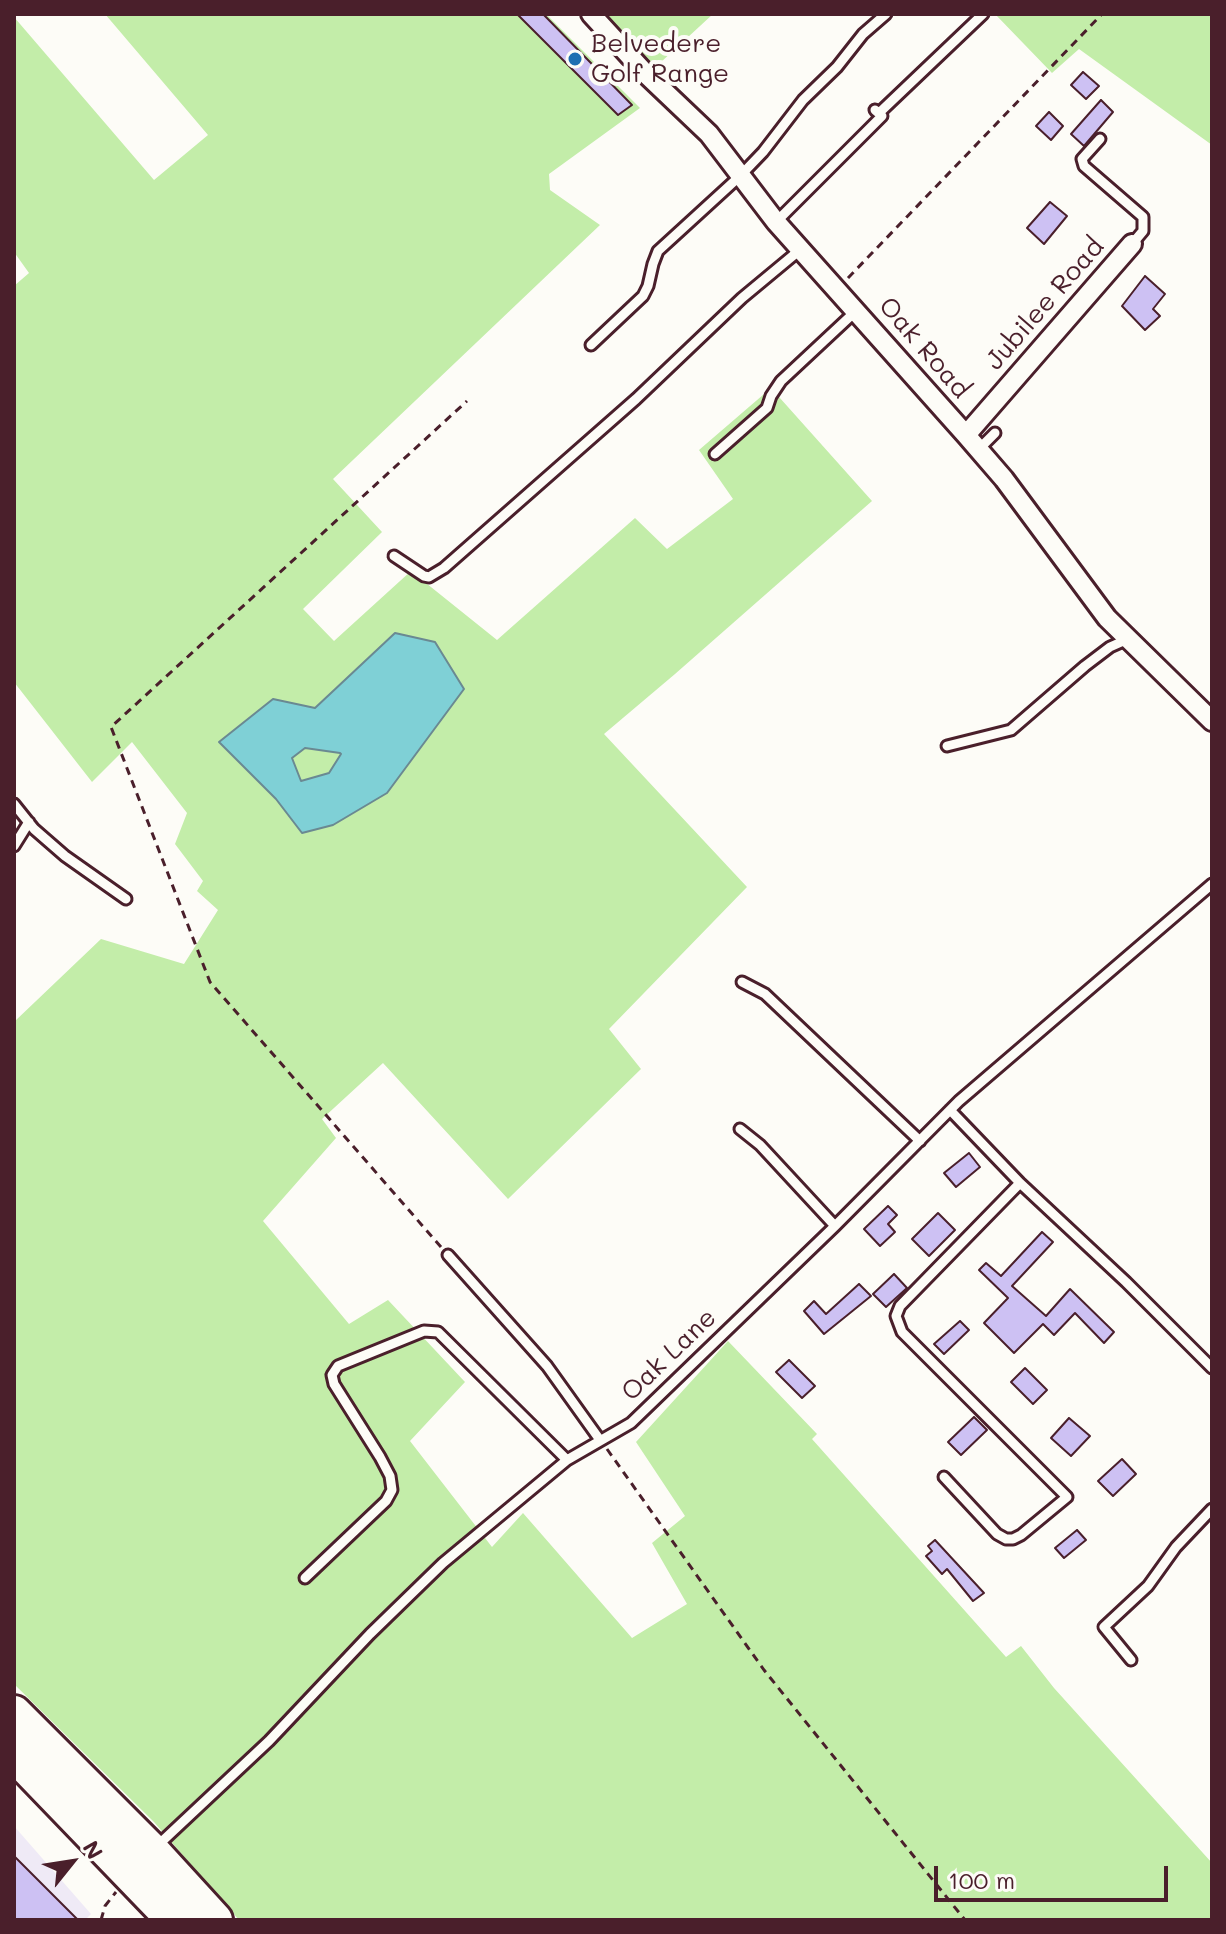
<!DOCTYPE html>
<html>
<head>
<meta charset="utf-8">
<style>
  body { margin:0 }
  #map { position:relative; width:1226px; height:1934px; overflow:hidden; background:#fdfcf7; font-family:Mali,sans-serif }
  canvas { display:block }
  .frame { position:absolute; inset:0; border:16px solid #4a1f2b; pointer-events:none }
  .north { position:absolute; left:32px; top:1822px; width:80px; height:80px; -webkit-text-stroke:6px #fdfcf7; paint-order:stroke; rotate:60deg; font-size:22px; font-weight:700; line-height:32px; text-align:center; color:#4a1f2b }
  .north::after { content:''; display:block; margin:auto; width:28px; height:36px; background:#4a1f2b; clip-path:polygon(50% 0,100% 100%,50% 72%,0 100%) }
  .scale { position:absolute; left:934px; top:1866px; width:234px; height:36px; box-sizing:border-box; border:4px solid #4a1f2b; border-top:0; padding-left:10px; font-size:24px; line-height:28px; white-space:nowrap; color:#4a1f2b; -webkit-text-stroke:6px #fdfcf7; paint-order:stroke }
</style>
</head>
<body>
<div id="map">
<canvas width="1226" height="1934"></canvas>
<div class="frame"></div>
<div class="north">N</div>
<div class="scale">100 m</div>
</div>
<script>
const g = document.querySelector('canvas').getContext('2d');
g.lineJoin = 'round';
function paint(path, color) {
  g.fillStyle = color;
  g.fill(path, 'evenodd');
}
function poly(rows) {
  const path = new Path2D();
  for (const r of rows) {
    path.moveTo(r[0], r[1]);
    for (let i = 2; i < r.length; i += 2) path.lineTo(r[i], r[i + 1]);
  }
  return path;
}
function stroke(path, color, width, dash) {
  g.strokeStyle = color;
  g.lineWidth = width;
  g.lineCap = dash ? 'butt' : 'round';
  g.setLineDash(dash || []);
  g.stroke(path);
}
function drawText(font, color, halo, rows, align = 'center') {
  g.font = font + ' Mali,sans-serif';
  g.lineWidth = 8;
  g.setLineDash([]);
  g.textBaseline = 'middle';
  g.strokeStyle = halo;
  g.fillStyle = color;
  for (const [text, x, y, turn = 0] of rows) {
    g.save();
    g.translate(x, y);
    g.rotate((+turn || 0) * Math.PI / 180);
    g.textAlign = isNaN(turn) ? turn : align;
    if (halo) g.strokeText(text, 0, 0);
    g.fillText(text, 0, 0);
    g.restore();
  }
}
paint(poly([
  [14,1826,91,1914,85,1920,14,1920]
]), '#efeaf6');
paint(poly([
  [105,14,546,14,640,108,549,174,550,190,600,225,333,479,382,532,303,609,334,641,411,571,497,640,635,518,667,549,733,499,699,450,771,388,872,501,675,674,604,734,747,887,609,1029,641,1069,508,1199,383,1063,322,1119,336,1138,263,1221,349,1324,388,1300,465,1382,410,1441,492,1547,523,1513,632,1638,687,1604,652,1543,685,1516,636,1442,728,1341,817,1434,812,1439,1006,1657,1021,1646,1054,1688,1212,1863,1212,1920,239,1920,154,1822,14,1684,14,1022,101,939,184,964,218,910,197,891,203,881,175,844,187,813,132,742,92,782,14,682,14,286,29,273,14,252,14,17,154,180,208,135],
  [591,14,713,14,647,75],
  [995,14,1212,14,1212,145,1079,49,1052,73]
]), '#c3eda9');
const water = poly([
  [395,633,435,642,464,689,387,793,333,825,302,833,276,799,219,742,273,699,315,708,395,633],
  [305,748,340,753,341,754,329,773,301,781,292,758,305,748]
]);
paint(water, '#7fd0d6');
stroke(water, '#6a8992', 2);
const building = poly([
  [517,14,543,14,632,105,618,115,517,14],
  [1083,72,1099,86,1086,99,1071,85,1083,72],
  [1101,100,1113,112,1084,146,1071,134,1101,100],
  [1049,112,1063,126,1051,140,1036,126,1049,112],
  [1050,202,1067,216,1044,244,1027,228,1050,202],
  [1145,276,1165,294,1153,309,1160,316,1145,330,1122,306,1145,276],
  [969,1153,980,1167,956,1187,944,1173,969,1153],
  [888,1206,897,1215,888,1224,895,1232,880,1246,864,1229,888,1206],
  [938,1213,955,1230,929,1256,912,1239,938,1213],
  [1042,1232,1053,1242,1012,1286,1046,1316,1070,1289,1114,1332,1104,1343,1075,1313,1054,1335,1043,1324,1014,1353,984,1323,1008,1298,979,1270,986,1263,1001,1276,1042,1232],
  [894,1274,907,1288,886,1307,873,1294,894,1274],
  [859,1284,871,1296,824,1334,804,1311,814,1301,826,1314,859,1284],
  [960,1321,969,1330,944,1354,934,1344,960,1321],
  [789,1360,815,1386,802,1398,776,1372,789,1360],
  [1025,1368,1047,1390,1033,1404,1011,1382,1025,1368],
  [974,1417,987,1430,961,1455,948,1442,974,1417],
  [1069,1418,1090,1436,1071,1456,1051,1438,1069,1418],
  [1122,1459,1136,1474,1113,1496,1098,1481,1122,1459],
  [1077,1530,1086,1540,1064,1558,1055,1548,1077,1530],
  [935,1540,984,1593,973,1601,947,1569,942,1574,926,1556,932,1551,928,1546,935,1540],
  [14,1856,78,1920,14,1920,14,1856]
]);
paint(building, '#cdc1f3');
stroke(building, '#4a1f2b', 2);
const lane = poly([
  [879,113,983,14],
  [1100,139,1082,159,1084,166,1143,217,1143,231,1132,244],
  [776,222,882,116,875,110],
  [591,345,643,296,648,286,653,264,658,251,740,176,763,152,803,100,837,67,863,34,886,14],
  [979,449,995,433],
  [715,454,767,408,771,396,781,381,857,310],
  [394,556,424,576,429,577,444,568,636,399,742,298,801,249],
  [947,746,1011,730,1085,666,1110,647,1128,639],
  [14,804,34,829,65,856,126,899],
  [14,846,29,822],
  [742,982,765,994,920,1141],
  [950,1110,1020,1183,1126,1282,1212,1368],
  [740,1129,760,1145,835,1226],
  [448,1255,547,1366,600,1440],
  [944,1477,997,1534,1006,1539,1013,1539,1021,1535,1067,1497,902,1332,896,1316,900,1306,1020,1183],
  [305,1578,386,1501,392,1490,390,1476,380,1457,334,1384,332,1375,338,1366,424,1331,438,1332,567,1460],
  [1131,1660,1104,1627,1148,1586,1176,1547,1212,1509],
  [156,1847,269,1741,370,1634,443,1563,567,1460,631,1423,835,1226,959,1101,1212,884]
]);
const street = poly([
  [591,14,647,75,709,134,776,222,966,435,1004,479,1107,618,1212,721],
  [966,435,1132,244]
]);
const highway = poly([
  [14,1713,152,1851,215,1920],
  [14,1754,174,1920]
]);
stroke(lane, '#4a1f2b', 15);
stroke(street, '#4a1f2b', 24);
stroke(highway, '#4a1f2b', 40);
stroke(poly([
  [848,278,1102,14],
  [441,1247,210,982,111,727,467,401],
  [607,1449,764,1670,965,1920],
  [101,1920,105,1906,116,1892]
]), '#4a1f2b', 3, [8, 6]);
stroke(lane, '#fdfcf7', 9);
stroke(street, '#fdfcf7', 18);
stroke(highway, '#fdfcf7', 34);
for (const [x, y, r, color] of [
  [575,59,8,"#1f6fb2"]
]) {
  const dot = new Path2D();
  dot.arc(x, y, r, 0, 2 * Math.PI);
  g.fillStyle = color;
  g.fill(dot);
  stroke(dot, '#fdfcf7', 3);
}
drawText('26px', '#4a1f2b', '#fdfcf7', [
  ["Belvedere",591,44],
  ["Golf Range",591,74]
], 'left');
drawText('26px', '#4a1f2b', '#fdfcf7', [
  ["Jubilee Road",1045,304,-49],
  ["Oak Road",924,348,49],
  ["Oak Lane",669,1355,-44]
]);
</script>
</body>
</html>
